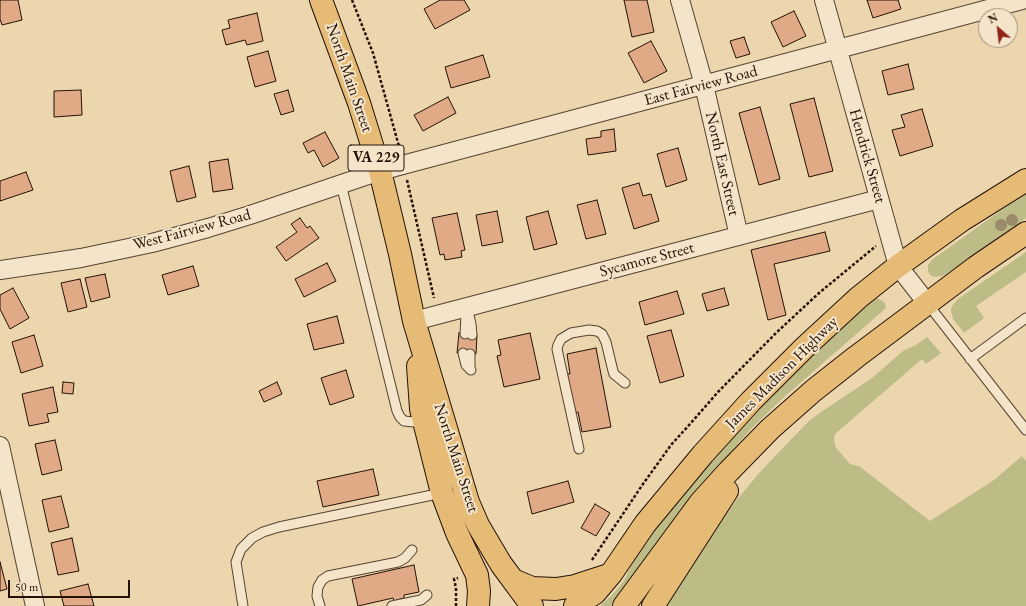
<!DOCTYPE html>
<html>
<head>
<meta charset="utf-8">
<style>
  body { margin:0 }
  #map { position:relative; width:1026px; height:606px; overflow:hidden; background:#ecd6ad; font-family:"EB Garamond",serif }
  canvas { display:block }
  .north { position:absolute; left:978px; top:8px; width:40px; height:40px; box-sizing:border-box; background:#f3e4ca; border:1px solid #a0907c; border-radius:50%; rotate:332deg; font-size:11px; font-weight:700; line-height:16px; text-align:center; color:#241106 }
  .north::after { content:''; display:block; margin:auto; width:14px; height:18px; background:#8f2418; clip-path:polygon(50% 0,100% 100%,50% 72%,0 100%) }
  .scale { position:absolute; left:8px; top:580px; width:122px; height:18px; box-sizing:border-box; border:2px solid #241106; border-top:0; padding-left:5px; font-size:12px; line-height:14px; white-space:nowrap; color:#241106; -webkit-text-stroke:3px #f3e4ca; paint-order:stroke }
</style>
</head>
<body>
<div id="map">
<canvas width="1026" height="606"></canvas>
<div class="north">N</div>
<div class="scale">50 m</div>
</div>
<script>
const g = document.querySelector('canvas').getContext('2d');
g.lineJoin = 'round';
function paint(path, color) {
  g.fillStyle = color;
  g.fill(path, 'evenodd');
}
function poly(rows) {
  const path = new Path2D();
  for (const r of rows) {
    path.moveTo(r[0], r[1]);
    for (let i = 2; i < r.length; i += 2) path.lineTo(r[i], r[i + 1]);
  }
  return path;
}
function stroke(path, color, width, dash) {
  g.strokeStyle = color;
  g.lineWidth = width;
  g.lineCap = dash ? 'butt' : 'round';
  g.setLineDash(dash || []);
  g.stroke(path);
}
function drawText(font, color, halo, rows, align = 'center') {
  g.font = font + ' "EB Garamond",serif';
  g.lineWidth = 4;
  g.setLineDash([]);
  g.textBaseline = 'middle';
  g.strokeStyle = halo;
  g.fillStyle = color;
  for (const [text, x, y, turn = 0] of rows) {
    g.save();
    g.translate(x, y);
    g.rotate((+turn || 0) * Math.PI / 180);
    g.textAlign = isNaN(turn) ? turn : align;
    if (halo) g.strokeText(text, 0, 0);
    g.fillText(text, 0, 0);
    g.restore();
  }
}
paint(poly([
  [1026,190,1026,218,1016,226,957,267,942,276,934,277,930,275,928,271,928,265,933,259,1007,206],
  [1026,252,1026,272,976,306,984,318,964,333,953,319,951,311,952,306,958,299],
  [877,298,884,302,886,306,885,309,783,398,751,429,712,473,671,537,616,606,600,606,613,594,623,582,633,563,661,521,702,470,787,377,869,302],
  [927,337,941,353,926,364,922,359,835,434,834,440,836,448,850,464,859,466,930,521,994,480,1022,456,1026,461,1026,606,667,606,710,536,735,502,760,472,780,451,808,422,821,412,872,378,903,351,916,345]
]), '#bdbc86');
const building = poly([
  [0,0,18,0,22,20,2,25,0,19,0,0],
  [440,0,464,0,470,10,435,29,424,9,440,0],
  [624,0,647,0,654,32,632,37,624,0],
  [867,0,898,0,901,9,873,18,867,0],
  [794,11,806,36,783,47,771,22,794,11],
  [257,13,263,41,247,45,245,40,226,45,222,30,230,28,228,20,257,13],
  [744,37,750,54,736,58,730,41,744,37],
  [651,41,667,71,644,83,628,53,651,41],
  [268,51,276,81,255,87,247,57,268,51],
  [483,55,490,77,451,88,445,67,483,55],
  [908,64,914,89,888,95,882,71,908,64],
  [81,90,82,115,54,117,54,91,81,90],
  [288,90,294,111,281,115,274,94,288,90],
  [448,97,456,113,423,131,414,115,448,97],
  [814,98,833,171,809,177,790,104,814,98],
  [760,107,780,179,759,185,739,113,760,107],
  [922,109,933,146,900,156,892,130,905,127,901,115,922,109],
  [614,129,616,151,588,155,586,139,601,137,601,131,614,129],
  [325,132,339,158,323,167,314,150,308,153,303,143,325,132],
  [678,148,687,180,666,187,657,154,678,148],
  [228,159,233,189,213,192,209,162,228,159],
  [189,166,196,197,177,202,170,171,189,166],
  [26,172,33,190,0,201,0,181,26,172],
  [639,183,643,196,651,194,659,221,634,229,622,188,639,183],
  [597,200,606,234,586,239,577,205,597,200],
  [497,211,503,242,482,246,476,215,497,211],
  [548,211,557,244,534,250,526,217,548,211],
  [457,213,465,250,461,251,462,257,445,260,444,254,440,255,432,218,457,213],
  [300,218,307,228,310,226,319,238,286,261,276,247,297,232,291,224,300,218],
  [825,232,830,251,774,264,786,315,768,320,751,250,825,232],
  [327,263,336,281,304,297,295,279,327,263],
  [193,266,199,286,168,295,162,275,193,266],
  [105,274,110,297,91,302,85,278,105,274],
  [80,279,87,307,68,312,61,283,80,279],
  [13,288,29,318,10,329,0,309,0,295,13,288],
  [724,288,729,305,707,311,702,294,724,288],
  [677,291,684,314,645,325,639,302,677,291],
  [337,316,344,343,314,350,307,324,337,316],
  [671,330,684,376,660,383,647,336,671,330],
  [459,333,477,335,476,354,457,353,459,333],
  [530,333,540,379,504,387,497,356,501,355,498,340,530,333],
  [34,335,43,366,21,373,12,342,34,335],
  [596,348,611,427,582,432,578,412,574,413,567,374,570,374,567,354,596,348],
  [346,370,354,397,330,405,321,378,346,370],
  [63,382,74,383,73,394,62,393,63,382],
  [277,382,282,394,264,402,259,391,277,382],
  [53,387,58,412,47,414,49,422,29,426,22,394,53,387],
  [55,440,62,470,42,475,35,444,55,440],
  [373,469,379,495,323,507,317,481,373,469],
  [568,481,574,502,532,514,527,492,568,481],
  [61,496,69,527,49,532,42,500,61,496],
  [595,504,610,513,596,536,581,528,595,504],
  [72,538,79,571,58,575,51,543,72,538],
  [0,562,7,589,0,591,0,562],
  [414,565,419,592,404,595,404,598,394,601,393,598,358,606,352,579,414,565],
  [88,584,94,606,64,606,60,591,88,584]
]);
paint(building, '#e1aa87');
stroke(building, '#241106', 1);
const lane = poly([
  [341,184,397,411,400,417,404,421,424,423],
  [927,303,1026,430],
  [467,307,471,324,472,335],
  [465,334,466,314],
  [463,353,466,365,471,370],
  [470,354,470,368],
  [970,359,1026,318],
  [579,449,557,349,558,345,561,339,571,333,589,330,597,331,602,334,606,342,613,371,614,374,625,383],
  [243,606,236,562,241,549,252,538,263,532,279,527,442,493],
  [320,606,317,596,318,587,322,580,328,576,398,562,405,558,412,550],
  [392,606,421,600,427,595]
]);
const street = poly([
  [680,0,704,85,739,236],
  [824,0,898,266,927,303],
  [0,270,81,258,152,243,208,228,250,215,380,171,1022,0],
  [414,321,879,199],
  [0,446,35,606]
]);
const primary = poly([
  [321,0,359,103,380,171,400,254,414,321,468,502,478,525,501,564,532,606],
  [418,366,421,409,442,493,457,533,477,575,479,591,478,606],
  [513,580,532,588,556,589,575,586,609,575],
  [575,606,595,593,611,574,645,524,703,454,751,401,805,347,858,298,898,266,962,220,1026,180],
  [624,606,700,503,729,471,770,429,813,391,856,357,976,267,1026,233],
  [653,606,727,491]
]);
stroke(lane, '#564230', 11);
stroke(street, '#564230', 20);
stroke(primary, '#241106', 24);
stroke(poly([
  [352,0,373,53,400,150],
  [407,180,434,298],
  [592,560,643,484,671,445,690,424,718,392,776,333,819,293,876,246],
  [456,606,456,588,454,579,458,578]
]), '#241106', 2.5, [3, 2]);
stroke(lane, '#f3e4ca', 9);
stroke(street, '#f3e4ca', 18);
stroke(primary, '#e6bb76', 22);
g.fillStyle = '#9c8b6a';
for (const [x, y] of [
  [1012,220],
  [1001,225]
]) {
  g.beginPath();
  g.arc(x, y, 6, 0, 2 * Math.PI);
  g.fill();
}
for (const [x, y, w] of [
  [376,158,56]
]) {
  const box = new Path2D();
  box.roundRect(x - w / 2, y - 13, w, 26, 3);
  g.fillStyle = '#f3e4ca';
  g.fill(box);
  stroke(box, '#241106', 1);
}
drawText('bold 15px', '#241106', null, [
  ["VA 229",376,158]
]);
drawText('16px', '#241106', '#f3e4ca', [
  ["North Main Street",349,78,71],
  ["East Fairview Road",701,86,-15],
  ["Hendrick Street",867,156,74],
  ["North East Street",722,164,77],
  ["West Fairview Road",192,230,-15],
  ["Sycamore Street",647,260,-15],
  ["James Madison Highway",782,373,-45],
  ["North Main Street",456,458,72]
]);
</script>
</body>
</html>
